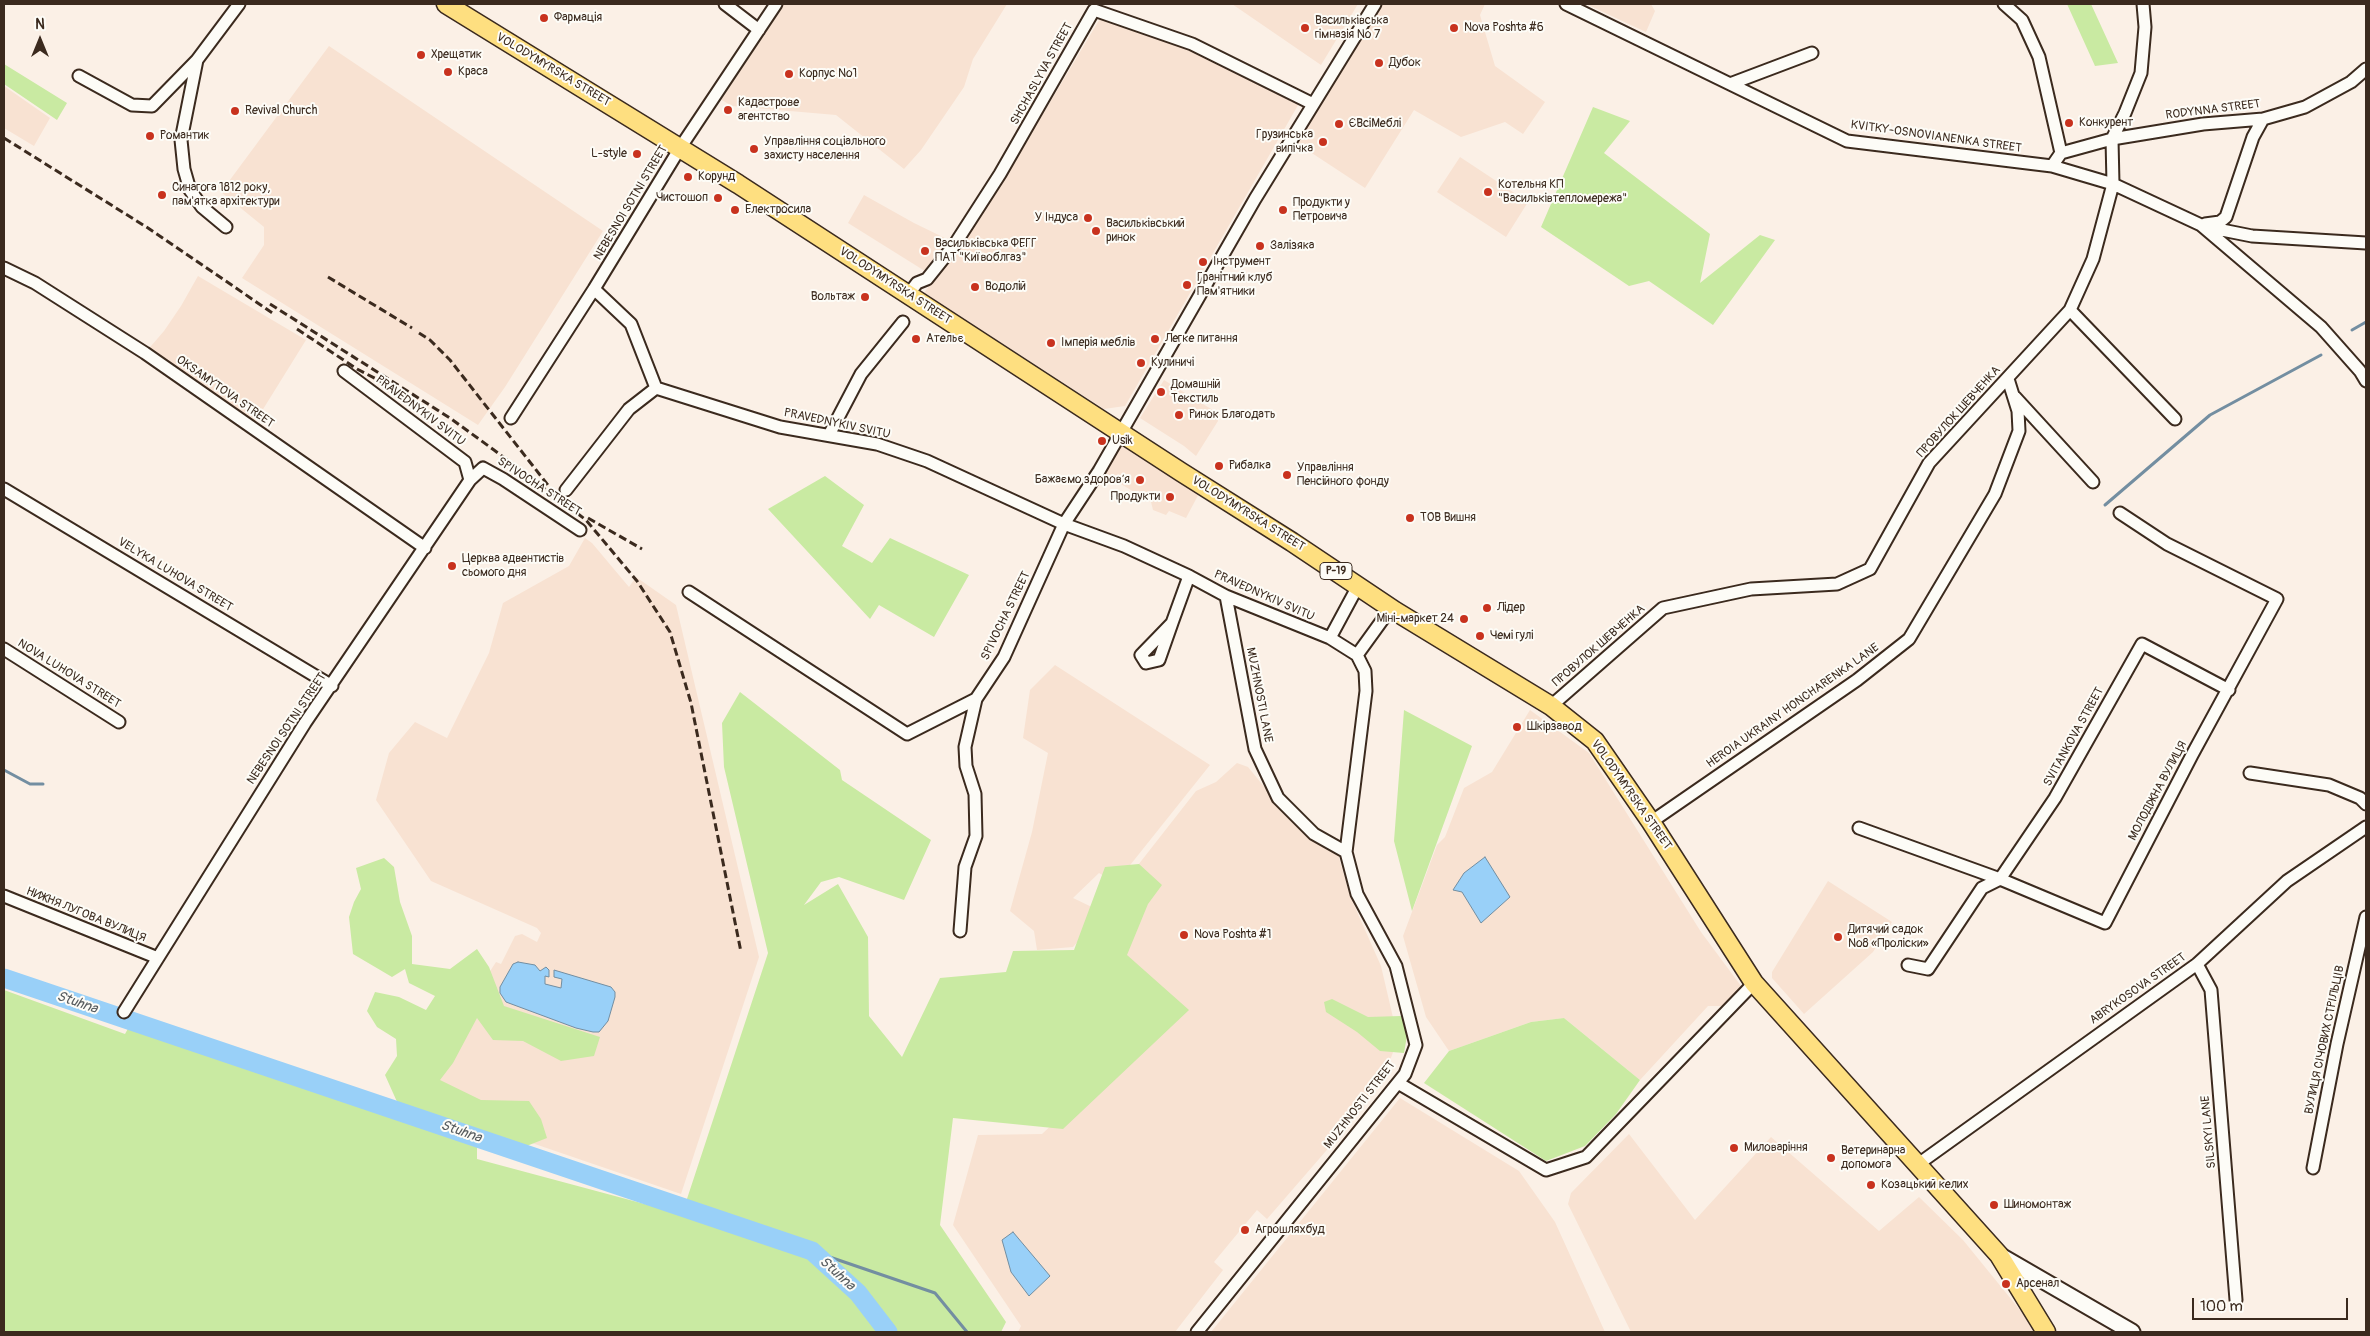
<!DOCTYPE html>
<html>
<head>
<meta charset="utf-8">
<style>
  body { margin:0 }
  #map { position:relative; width:2370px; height:1336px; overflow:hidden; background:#fbf0e6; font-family:Pangolin,sans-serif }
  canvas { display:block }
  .frame { position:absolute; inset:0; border:5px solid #3b2a1e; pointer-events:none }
  .north { position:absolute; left:15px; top:15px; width:50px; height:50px; -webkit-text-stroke:4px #fdfcf7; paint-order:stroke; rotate:0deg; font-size:14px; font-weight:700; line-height:20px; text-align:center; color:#3b2a1e }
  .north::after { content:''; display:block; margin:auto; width:18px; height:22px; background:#3b2a1e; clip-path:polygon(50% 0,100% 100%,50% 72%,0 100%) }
  .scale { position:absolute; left:2192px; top:1298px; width:156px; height:22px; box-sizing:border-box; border:2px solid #3b2a1e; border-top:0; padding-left:6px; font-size:15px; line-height:18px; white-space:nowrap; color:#3b2a1e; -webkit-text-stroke:4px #fdfcf7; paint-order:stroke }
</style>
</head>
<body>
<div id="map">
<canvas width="2370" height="1336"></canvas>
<div class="frame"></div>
<div class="north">N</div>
<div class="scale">100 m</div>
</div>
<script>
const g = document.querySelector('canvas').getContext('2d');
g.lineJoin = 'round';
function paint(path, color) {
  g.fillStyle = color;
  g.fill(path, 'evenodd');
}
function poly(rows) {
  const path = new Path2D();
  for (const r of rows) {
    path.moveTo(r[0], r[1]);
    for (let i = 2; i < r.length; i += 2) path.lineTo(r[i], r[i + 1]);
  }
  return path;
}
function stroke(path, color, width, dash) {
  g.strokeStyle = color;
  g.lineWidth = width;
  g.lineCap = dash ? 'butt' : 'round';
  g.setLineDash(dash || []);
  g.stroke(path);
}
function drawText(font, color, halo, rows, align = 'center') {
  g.font = font + ' Pangolin,sans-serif';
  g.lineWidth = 4;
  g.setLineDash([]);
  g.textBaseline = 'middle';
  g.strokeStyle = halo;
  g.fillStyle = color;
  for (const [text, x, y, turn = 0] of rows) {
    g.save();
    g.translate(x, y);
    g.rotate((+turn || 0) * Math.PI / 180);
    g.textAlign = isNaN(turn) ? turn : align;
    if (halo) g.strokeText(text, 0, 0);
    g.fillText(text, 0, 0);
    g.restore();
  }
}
paint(poly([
  [776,4,1007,4,973,59,964,87,921,150,904,169,836,115,732,106,715,96],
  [1232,4,1358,4,1321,65],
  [1375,4,1485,4,1480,15,1495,66,1545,102,1523,134,1505,122,1461,137,1414,110,1365,188,1292,140],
  [1586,4,1651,4,1655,11,1646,32],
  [1101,17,1187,45,1301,100,1125,406,1104,409,924,293,1010,169],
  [329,46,603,231,505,387,478,425,242,278,264,245,264,227,221,192],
  [4,86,50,118,34,146,4,128],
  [1460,157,1528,202,1506,237,1437,192],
  [864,195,914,223,951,241,928,273,848,223],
  [198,276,306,340,252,427,145,353,164,331,181,306],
  [1164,380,1216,412,1218,421,1196,456,1184,446,1140,418],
  [1121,432,1203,486,1186,518,1169,511,1166,515,1153,510,1151,502,1099,471],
  [585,538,592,543,629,587,636,577,676,605,759,957,681,1194,415,1103,474,996,496,962,501,964,515,936,522,934,537,942,541,933,537,928,431,881,376,800,389,753,415,722,447,738,489,653,503,603,569,566],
  [1055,665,1210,765,1119,879,1114,882,1099,873,1073,898,1096,909,1094,924,1073,947,1037,950,1034,931,1010,911,1032,832,1048,753,1023,738,1030,690],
  [1530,710,1589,753,1701,932,1741,986,1725,1006,1708,1006,1640,1080,1564,1018,1531,1022,1449,1051,1426,1017,1403,936,1437,845,1445,837,1464,788,1492,772],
  [1237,763,1248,767,1289,817,1338,854,1350,896,1381,966,1398,1039,1389,1063,1358,1114,1267,1219,1257,1210,1214,1262,1223,1270,1175,1332,1018,1332,1021,1326,953,1225,978,1135,1042,1134,1174,1010,1118,953,1131,874,1196,791,1216,782],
  [1828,881,1892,922,1873,952,1804,1014,1772,978,1772,972],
  [1400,1098,1519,1171,1555,1222,1605,1332,1211,1332],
  [1629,1134,1695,1220,1771,1137,1879,1231,1919,1197,1963,1240,2024,1315,2033,1332,1631,1332,1568,1204,1571,1193]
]), '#f8e2d2');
paint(poly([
  [2067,4,2091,4,2118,63,2095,66],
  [4,64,67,103,57,120,4,84],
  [1593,107,1630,121,1604,153,1710,234,1700,283,1760,235,1775,240,1713,325,1649,281,1629,286,1541,227],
  [825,476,864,505,842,546,872,563,890,538,969,575,934,637,879,605,870,619,768,509],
  [740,692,840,770,842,780,931,840,904,900,839,877,821,882,804,905,838,884,868,937,869,1016,902,1057,940,978,1006,972,1013,951,1074,950,1105,867,1139,864,1162,885,1148,904,1127,955,1189,1010,1063,1129,953,1118,940,1225,1006,1322,1001,1332,4,1332,4,990,125,1034,130,1025,258,1073,477,1145,477,1159,682,1214,768,953,724,767,722,723],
  [1404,710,1472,746,1412,911,1394,841],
  [384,858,394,867,400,902,412,936,412,964,450,969,477,949,489,967,504,1006,600,1037,594,1056,561,1061,523,1041,493,1040,477,1018,453,1063,440,1080,481,1100,529,1101,541,1119,547,1138,524,1147,398,1104,385,1075,397,1056,396,1039,377,1027,367,1011,375,992,399,997,426,1010,435,996,409,983,405,969,392,977,353,954,349,917,354,902,361,889,356,868],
  [1332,999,1368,1017,1401,1016,1408,1030,1404,1053,1380,1051,1357,1032,1326,1012,1324,1002],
  [1564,1018,1640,1080,1616,1114,1585,1146,1546,1161,1424,1083,1449,1051,1531,1022]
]), '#c9eaa2');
const water = poly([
  [1485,857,1510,897,1481,923,1462,892,1453,890,1464,873,1485,857],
  [518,962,535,965,540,971,546,967,549,970,549,977,545,976,545,984,561,988,562,979,554,977,554,970,611,987,615,992,615,997,608,1021,599,1032,593,1032,576,1028,506,1002,500,993,500,987,513,964,518,962],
  [1013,1232,1050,1276,1029,1296,1011,1272,1002,1240,1013,1232]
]);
paint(water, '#99d0f8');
stroke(water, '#738ea1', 1);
stroke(poly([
  [2352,330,2366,322],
  [2105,505,2210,415,2321,355],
  [4,770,30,784,43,784],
  [812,1251,935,1293,967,1332]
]), '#738ea1', 3);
stroke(poly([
  [4,978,812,1251,858,1293,888,1332]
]), '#99d0f8', 19);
const street = poly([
  [725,4,759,30],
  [1566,4,1847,141,2052,166,2113,184,2201,225,2321,327,2360,371,2366,381],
  [2004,4,2022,20,2039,57,2061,153],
  [79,76,132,105,152,106,197,60],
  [1730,84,1812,53],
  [2052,166,2061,153,2112,139,2203,124,2263,119,2305,107,2351,82,2366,69],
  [2205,224,2220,222,2226,217,2253,137,2263,119],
  [2202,226,2252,236,2366,243],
  [226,227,202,207,190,190,184,169,181,140,197,60,239,4],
  [4,268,35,283,145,353,425,548],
  [594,289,631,324,656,388],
  [908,295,917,283,927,279,955,244,1000,174,1094,10,1192,44,1313,104],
  [2070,310,2175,419],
  [344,371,465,462,470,480],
  [2015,397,2093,482],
  [511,418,594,289,680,148,776,4],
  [829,435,861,374,903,322],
  [4,489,332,686],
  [566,490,629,409,656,388,780,427,877,444,927,461,1064,524,1124,546,1189,576,1226,596,1330,638],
  [1358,586,1330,638,1357,655,1391,608],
  [689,592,907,734,976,699,1004,657,1064,524,1099,471,1255,199,1375,4],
  [1226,596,1255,749,1278,798,1314,834,1346,852],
  [1172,623,1159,660,1146,663,1141,655,1172,623,1189,576],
  [4,649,119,722],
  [1551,706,1663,608,1751,589,1837,584,1870,569,1929,463,2070,310,2093,259,2113,184,2112,139,2125,113,2141,73,2145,27,2143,4],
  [2250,773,2329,785,2360,798,2366,804],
  [1651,822,1857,680,1909,639,1995,494,2019,431,2018,411,2008,379],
  [1859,828,2000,879,2105,923,2192,755,2277,599,2167,544,2120,513],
  [4,896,158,958],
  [960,931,965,867,976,836,975,794,966,766,965,747,976,699],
  [2197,964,2211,990,2236,1300],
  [1908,965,1928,969,1982,888,2000,879,2055,798,2142,644,2229,690],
  [124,1012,305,723,470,480,483,468,503,479,580,530],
  [1398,1083,1546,1170,1586,1157,1754,983],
  [1917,1165,2197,964,2287,881,2366,827],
  [2313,1168,2337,1044,2366,917],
  [1197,1332,1405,1074,1416,1045,1396,966,1357,894,1346,852,1366,691,1365,671,1357,655]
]);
const secondary = poly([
  [1999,1255,2132,1332]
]);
const primary = poly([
  [446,4,738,184,1181,472,1292,542,1395,611,1551,706,1595,741,1651,822,1754,983,1999,1255,2046,1332]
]);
stroke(street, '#3b2a1e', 15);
stroke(secondary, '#3b2a1e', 19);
stroke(primary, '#3b2a1e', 21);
stroke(street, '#fdfcf7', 11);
stroke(secondary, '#fdfcf7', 15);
stroke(primary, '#fedf80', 18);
stroke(poly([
  [4,138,148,228,274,314],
  [328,277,412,328],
  [270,304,450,418,494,450,586,520,637,581,670,632,691,703,741,952],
  [297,329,357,369,382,382],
  [419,333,430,340,450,360,551,489],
  [588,518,642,549]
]), '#3b2a1e', 3, [8, 4]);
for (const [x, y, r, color] of [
  [544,18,5,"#c8321e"],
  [1305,28,5,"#c8321e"],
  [1454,28,5,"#c8321e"],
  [421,55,5,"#c8321e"],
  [1379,63,5,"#c8321e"],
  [448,72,5,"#c8321e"],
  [789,74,5,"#c8321e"],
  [728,110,5,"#c8321e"],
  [235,111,5,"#c8321e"],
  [2069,123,5,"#c8321e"],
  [1339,124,5,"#c8321e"],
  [150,136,5,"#c8321e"],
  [1323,142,5,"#c8321e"],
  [754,149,5,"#c8321e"],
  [637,154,5,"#c8321e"],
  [688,177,5,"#c8321e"],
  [1488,192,5,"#c8321e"],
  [162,195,5,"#c8321e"],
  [718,198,5,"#c8321e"],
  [735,210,5,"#c8321e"],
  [1283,210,5,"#c8321e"],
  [1088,218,5,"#c8321e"],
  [1096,231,5,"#c8321e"],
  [1260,246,5,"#c8321e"],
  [925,251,5,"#c8321e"],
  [1203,262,5,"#c8321e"],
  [1187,285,5,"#c8321e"],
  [975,287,5,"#c8321e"],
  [865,297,5,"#c8321e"],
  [916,339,5,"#c8321e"],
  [1155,339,5,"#c8321e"],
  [1051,343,5,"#c8321e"],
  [1141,363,5,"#c8321e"],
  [1161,392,5,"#c8321e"],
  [1179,415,5,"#c8321e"],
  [1102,441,5,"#c8321e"],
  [1219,466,5,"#c8321e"],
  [1287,475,5,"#c8321e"],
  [1140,480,5,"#c8321e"],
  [1170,497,5,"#c8321e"],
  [1410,518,5,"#c8321e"],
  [452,566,5,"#c8321e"],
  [1487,608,5,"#c8321e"],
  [1464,619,5,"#c8321e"],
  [1480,636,5,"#c8321e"],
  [1517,727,5,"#c8321e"],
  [1184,935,5,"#c8321e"],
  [1838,937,5,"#c8321e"],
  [1734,1148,5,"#c8321e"],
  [1831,1158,5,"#c8321e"],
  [1871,1185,5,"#c8321e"],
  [1994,1205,5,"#c8321e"],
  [1245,1230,5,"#c8321e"],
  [2006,1284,5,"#c8321e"]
]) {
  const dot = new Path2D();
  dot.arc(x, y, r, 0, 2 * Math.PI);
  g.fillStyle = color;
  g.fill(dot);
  stroke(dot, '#fdfcf7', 2);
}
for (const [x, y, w] of [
  [1336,571,32]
]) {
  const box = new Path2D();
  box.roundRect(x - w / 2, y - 8.5, w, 17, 4);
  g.fillStyle = '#fdfcf7';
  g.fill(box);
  stroke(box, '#3b2a1e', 1);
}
drawText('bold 11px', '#3b2a1e', null, [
  ["Р-19",1336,571]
]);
drawText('12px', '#3b2a1e', '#fdfcf7', [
  ["Фармація",554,18],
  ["Васильківська",1315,21],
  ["гімназія № 7",1315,35],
  ["Nova Poshta #6",1464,28],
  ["Хрещатик",431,55],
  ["Дубок",1389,63],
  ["Краса",458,72],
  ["Корпус №1",799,74],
  ["Кадастрове",738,103],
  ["агентство",738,117],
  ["Revival Church",245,111],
  ["Конкурент",2079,123],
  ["ЄВсіМеблі",1349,124],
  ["Грузинська",1313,135,"right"],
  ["випічка",1313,149,"right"],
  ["Романтик",160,136],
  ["Управління соціального",764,142],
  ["захисту населення",764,156],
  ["L-style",627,154,"right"],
  ["Корунд",698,177],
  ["Котельня КП",1498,185],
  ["\"Васильківтепломережа\"",1498,199],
  ["Синагога 1812 року,",172,188],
  ["пам'ятка архітектури",172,202],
  ["Чистошоп",708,198,"right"],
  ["Продукти у",1293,203],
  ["Петровича",1293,217],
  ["Електросила",745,210],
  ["У Індуса",1078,218,"right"],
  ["Васильківський",1106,224],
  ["ринок",1106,238],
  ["Васильківська ФЕГГ",935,244],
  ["ПАТ \"Київоблгаз\"",935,258],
  ["Залізяка",1270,246],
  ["Інструмент",1213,262],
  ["Гранітний клуб",1197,278],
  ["Пам'ятники",1197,292],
  ["Водолій",985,287],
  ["Вольтаж",855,297,"right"],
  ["Ательє",926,339],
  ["Легке питання",1165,339],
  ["Імперія меблів",1061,343],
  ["Кулиничі",1151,363],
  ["Домашній",1171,385],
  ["Текстиль",1171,399],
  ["Ринок Благодать",1189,415],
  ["Usik",1112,441],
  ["Рибалка",1229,466],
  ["Управління",1297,468],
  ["Пенсійного фонду",1297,482],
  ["Бажаємо здоровʼя",1130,480,"right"],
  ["Продукти",1160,497,"right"],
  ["ТОВ Вишня",1420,518],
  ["Церква адвентистів",462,559],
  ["сьомого дня",462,573],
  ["Лідер",1497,608],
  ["Міні-маркет 24",1454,619,"right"],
  ["Чемі гулі",1490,636],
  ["Шкірзавод",1527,727],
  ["Дитячий садок",1848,930],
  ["№8 «Проліски»",1848,944],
  ["Nova Poshta #1",1194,935],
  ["Миловаріння",1744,1148],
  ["Ветеринарна",1841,1151],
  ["допомога",1841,1165],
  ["Козацький келих",1881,1185],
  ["Шиномонтаж",2004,1205],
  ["Агрошляхбуд",1255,1230],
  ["Арсенал",2016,1284]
], 'left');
drawText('12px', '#3b2a1e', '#fdfcf7', [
  ["VOLODYMYRSKA STREET",553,70,31],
  ["SHCHASLYVA STREET",1042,74,-61],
  ["RODYNNA STREET",2213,110,-7],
  ["KVITKY-OSNOVIANENKA STREET",1936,137,8],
  ["NEBESNOI SOTNI STREET",631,203,-59],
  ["VOLODYMYRSKA STREET",895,286,33],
  ["OKSAMYTOVA STREET",225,392,35],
  ["PRAVEDNYKIV SVITU",420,411,37],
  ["ПРОВУЛОК ШЕВЧЕНКА",1959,412,-48],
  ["PRAVEDNYKIV SVITU",837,424,12],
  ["SPIVOCHA STREET",539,487,33],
  ["VOLODYMYRSKA STREET",1248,514,32],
  ["VELYKA LUHOVA STREET",175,575,31],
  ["PRAVEDNYKIV SVITU",1264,596,24],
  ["SPIVOCHA STREET",1006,616,-64],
  ["ПРОВУЛОК ШЕВЧЕНКА",1599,646,-41],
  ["NOVA LUHOVA STREET",69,674,32],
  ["MUZHNOSTI LANE",1259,695,79],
  ["HEROIA UKRAINY HONCHARENKA LANE",1793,706,-35],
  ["NEBESNOI SOTNI STREET",287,729,-56],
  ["SVITANKOVA STREET",2074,737,-61],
  ["МОЛОДІЖНА ВУЛИЦЯ",2158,791,-62],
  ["VOLODYMYRSKA STREET",1631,795,55],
  ["НИЖНЯ ЛУГОВА ВУЛИЦЯ",86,915,22],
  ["ABRYKOSOVA STREET",2138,989,-35],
  ["ВУЛИЦЯ СІЧОВИХ СТРІЛЬЦІВ",2325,1040,-78],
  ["MUZHNOSTI STREET",1360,1105,-52],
  ["SILSKYI LANE",2209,1132,-95]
]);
drawText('italic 14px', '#575c5f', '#fdfcf7', [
  ["Stuhna",77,1003,19],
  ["Stuhna",461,1132,19],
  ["Stuhna",837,1274,42]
]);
</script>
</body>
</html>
